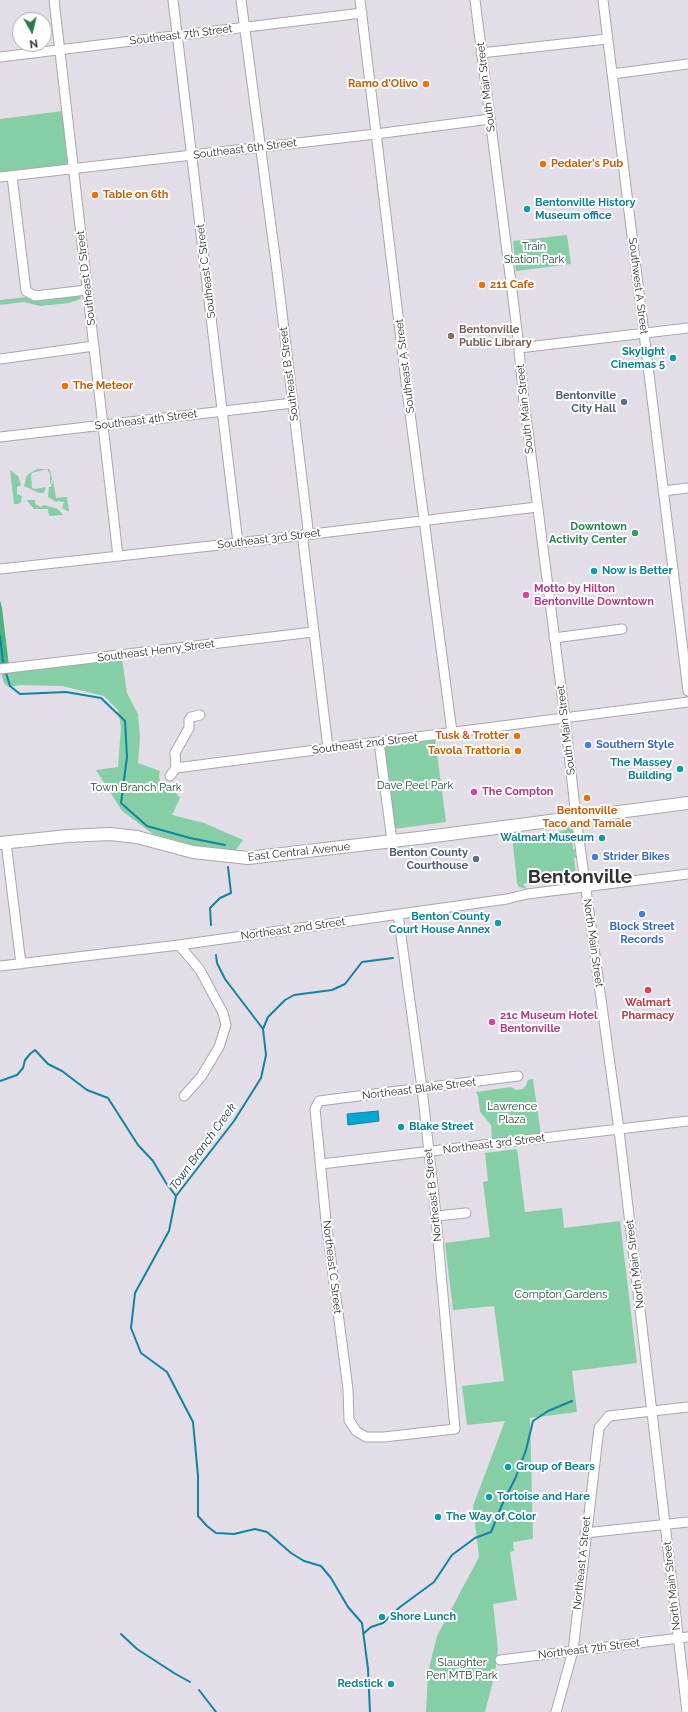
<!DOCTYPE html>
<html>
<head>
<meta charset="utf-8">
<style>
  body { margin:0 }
  #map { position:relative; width:688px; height:1712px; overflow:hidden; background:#e3dde7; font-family:Raleway,sans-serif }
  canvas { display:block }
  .north { position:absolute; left:12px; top:12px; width:40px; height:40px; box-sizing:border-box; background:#fff; border:1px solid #adacad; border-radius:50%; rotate:172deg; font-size:11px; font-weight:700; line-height:16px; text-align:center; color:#323033 }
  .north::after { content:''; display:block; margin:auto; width:14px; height:18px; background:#2a7949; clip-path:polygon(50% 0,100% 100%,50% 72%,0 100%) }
</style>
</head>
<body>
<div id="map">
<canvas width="688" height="1712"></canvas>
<div class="north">N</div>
</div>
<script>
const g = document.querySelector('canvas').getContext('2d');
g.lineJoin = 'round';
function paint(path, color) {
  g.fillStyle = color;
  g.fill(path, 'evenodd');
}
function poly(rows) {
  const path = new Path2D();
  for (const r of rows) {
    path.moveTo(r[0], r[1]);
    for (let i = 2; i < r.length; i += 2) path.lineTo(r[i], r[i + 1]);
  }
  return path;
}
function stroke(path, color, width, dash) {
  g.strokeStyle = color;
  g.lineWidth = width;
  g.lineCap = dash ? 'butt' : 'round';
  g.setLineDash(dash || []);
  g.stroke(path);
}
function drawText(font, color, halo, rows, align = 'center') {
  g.font = font + ' Raleway,sans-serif';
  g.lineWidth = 4;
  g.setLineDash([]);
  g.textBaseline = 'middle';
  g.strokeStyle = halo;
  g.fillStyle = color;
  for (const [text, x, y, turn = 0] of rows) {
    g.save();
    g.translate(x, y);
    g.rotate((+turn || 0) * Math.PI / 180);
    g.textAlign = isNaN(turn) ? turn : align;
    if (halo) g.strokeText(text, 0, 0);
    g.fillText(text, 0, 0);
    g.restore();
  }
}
paint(poly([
  [63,111,69,164,67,166,0,175,0,119],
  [567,235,571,264,516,271,513,241],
  [80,295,81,299,69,303,40,306,24,302,0,305,0,300,27,297,37,301],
  [37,469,49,469,50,470,52,479,50,485,50,474,47,469,32,473,31,475,32,488,35,489,46,487,44,493,39,493,24,486,27,475],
  [10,470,18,476,21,485,17,487,17,494,22,496,21,502,18,504,14,504],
  [53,480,56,498,67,497,69,512,62,508,64,502,58,501,56,502,48,497,49,487,51,487],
  [27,500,35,500,35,504,41,507,44,505,58,509,63,515,49,516,48,509,34,509,28,502],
  [122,659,127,693,138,714,140,737,138,763,160,771,159,775,160,783,167,788,172,788,180,798,172,815,204,823,243,840,235,851,200,847,153,834,122,811,96,770,118,767,121,727,118,710,104,696,62,686,20,685,8,687,4,683,1,672],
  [435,738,446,822,394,829,384,750,384,747,386,745],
  [563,825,569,826,573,831,573,833,571,834,573,849,575,850,576,858,574,858,576,874,578,874,577,880,571,883,566,878,523,884,527,889,519,887,517,883,512,835,518,831,523,836,567,830],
  [533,1079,541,1135,492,1141,491,1125,480,1112,478,1096,476,1092,511,1087,516,1090,523,1089,526,1085,528,1080],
  [517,1149,525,1212,562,1208,564,1228,620,1221,637,1363,572,1371,577,1412,530,1418,533,1539,513,1542,514,1551,510,1552,517,1600,493,1604,498,1649,495,1673,485,1712,426,1712,428,1672,437,1636,479,1557,473,1506,505,1421,467,1425,462,1386,504,1381,494,1306,453,1310,445,1243,490,1237,483,1182,488,1181,485,1153]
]), '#86cea5');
paint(poly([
  [0,600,2,608,9,666,0,665]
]), '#4ab37e');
const water = poly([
  [378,1111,379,1121,348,1125,347,1114,378,1111]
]);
paint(water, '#02a8d1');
stroke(water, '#1084a2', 1);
stroke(poly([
  [0,636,3,662],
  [6,673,10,686,20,694,66,692,101,698,125,721,127,757,121,803,147,826,190,838,225,845],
  [211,925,210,908,220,898,231,893,228,867],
  [216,955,217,963,225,979,263,1029,266,1055,261,1078,234,1121,176,1196,169,1231,135,1293,131,1328,141,1353,167,1372,193,1422,198,1476,198,1516,207,1526,216,1533,234,1534,255,1529,267,1532,291,1553,304,1561,321,1566,331,1578,348,1607,362,1623,368,1669,370,1712],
  [263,1029,268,1017,285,1000,294,995,332,990,345,984,362,962,393,958],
  [0,1081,17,1075,23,1068,25,1060,30,1054,35,1050,48,1064,62,1071,87,1090,108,1098,138,1145,153,1161,166,1183,176,1196],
  [121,1634,137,1649,174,1673,190,1682],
  [363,1634,371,1627,383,1623,400,1607,434,1582,452,1555,475,1538,491,1532,504,1500,515,1479,526,1450,533,1421,548,1411,572,1401],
  [199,1690,216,1712]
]), '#1084a2', 2);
const minor = poly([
  [54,0,118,556],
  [173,0,238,543],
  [241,0,277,271,308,529,303,541,328,748],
  [360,0,408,398,452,732],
  [475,0,517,330,524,401,565,718,576,817,619,1130,687,1712],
  [603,0,688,691],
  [481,53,607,39],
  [0,57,362,13],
  [612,74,688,64],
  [12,176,26,291,35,296,87,290],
  [0,177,376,134,490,119],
  [519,348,688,328],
  [0,359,94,346],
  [0,437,293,403],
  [663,491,688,488],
  [0,569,238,543,537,507],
  [554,638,622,629],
  [0,669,313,632],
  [379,742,392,841],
  [176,768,175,753,189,728,189,720,191,717,200,715],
  [170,776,176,768,688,702],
  [6,842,21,964],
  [398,914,422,1088,435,1206,455,1429,384,1437,366,1437,356,1431,349,1420,348,1389,326,1221,315,1109,319,1101,422,1088,518,1076],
  [179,945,200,970,223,1013,226,1025,219,1047,201,1077,184,1096],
  [0,966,179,945,507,899,527,894,688,874],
  [321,1164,688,1121],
  [436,1216,466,1213],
  [585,1533,688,1522],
  [500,1660,688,1637],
  [556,1712,573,1651,599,1428,609,1416,688,1407]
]);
const major = poly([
  [0,843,68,836,110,834,137,837,193,852,248,858,427,837,688,803]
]);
stroke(minor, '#aba5ae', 11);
stroke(major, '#aba5ae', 14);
stroke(minor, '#fff', 9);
stroke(major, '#fff', 12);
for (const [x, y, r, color] of [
  [426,84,4,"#e8710a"],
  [543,164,4,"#e8710a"],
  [95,195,4,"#e8710a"],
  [527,209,4,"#0f9aa8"],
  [482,285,4,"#e8710a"],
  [451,336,4,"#8d6e63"],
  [673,358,4,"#0f9aa8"],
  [65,386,4,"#e8710a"],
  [624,402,4,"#5c6f8a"],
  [635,533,4,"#2e9e5b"],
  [594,571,4,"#0f9aa8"],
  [526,595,4,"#d1479c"],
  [517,736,4,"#e8710a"],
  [588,745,4,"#3f7fe0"],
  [518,751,4,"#e8710a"],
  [680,769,4,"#0f9aa8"],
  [474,792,4,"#d1479c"],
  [587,798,4,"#e8710a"],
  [602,838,4,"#0f9aa8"],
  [595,857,4,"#3f7fe0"],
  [476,859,4,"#5c6f8a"],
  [642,914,4,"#3f7fe0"],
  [498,923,4,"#0f9aa8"],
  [648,990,4,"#e0444e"],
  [492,1022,4,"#d1479c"],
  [401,1127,4,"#0f9aa8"],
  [508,1467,4,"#0f9aa8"],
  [489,1497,4,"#0f9aa8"],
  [438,1517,4,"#0f9aa8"],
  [382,1617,4,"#0f9aa8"],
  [391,1684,4,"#0f9aa8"]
]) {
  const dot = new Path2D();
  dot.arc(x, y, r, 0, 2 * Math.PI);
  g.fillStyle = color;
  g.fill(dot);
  stroke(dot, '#fff', 1.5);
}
drawText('11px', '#323033', '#fff', [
  ["Southeast 7th Street",181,35,-7],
  ["South Main Street",486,87,-97],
  ["Southeast 6th Street",245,149,-7],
  ["Southeast C Street",206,271,-97],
  ["Southeast D Street",86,278,-97],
  ["Southwest A Street",638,286,83],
  ["Southeast A Street",405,366,-97],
  ["Southeast B Street",289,374,-97],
  ["South Main Street",525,409,-96],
  ["Southeast 4th Street",146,420,-7],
  ["Southeast 3rd Street",269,539,-7],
  ["Southeast Henry Street",156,651,-7],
  ["South Main Street",566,730,-97],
  ["Southeast 2nd Street",365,744,-7],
  ["East Central Avenue",299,852,-6],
  ["Northeast 2nd Street",293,929,-8],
  ["North Main Street",593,943,82],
  ["Northeast Blake Street",419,1089,-7],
  ["Northeast 3rd Street",494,1144,-7],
  ["Northeast B Street",433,1195,-96],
  ["North Main Street",635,1264,-97],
  ["Northeast C Street",332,1267,83],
  ["Northeast A Street",582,1563,-84],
  ["North Main Street",672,1586,-96],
  ["Northeast 7th Street",589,1649,-7]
]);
drawText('bold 11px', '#c56008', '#fff', [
  ["Ramo d'Olivo",418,84,"right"],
  ["Pedaler's Pub",551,164],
  ["Table on 6th",103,195],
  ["211 Cafe",490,285],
  ["The Meteor",73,386],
  ["Tusk & Trotter",509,736,"right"],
  ["Tavola Trattoria",510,751,"right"],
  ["Bentonville",587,811,"center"],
  ["Taco and Tamale",587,824,"center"]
], 'left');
drawText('bold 11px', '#0d838f', '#fff', [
  ["Bentonville History",535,203],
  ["Museum office",535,216],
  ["Skylight",665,352,"right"],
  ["Cinemas 5",665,365,"right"],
  ["Now is Better",602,571],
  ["The Massey",672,763,"right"],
  ["Building",672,776,"right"],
  ["Walmart Museum",594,838,"right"],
  ["Benton County",490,917,"right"],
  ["Court House Annex",490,930,"right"],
  ["Blake Street",409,1127],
  ["Group of Bears",516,1467],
  ["Tortoise and Hare",497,1497],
  ["The Way of Color",446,1517],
  ["Shore Lunch",390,1617],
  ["Redstick",383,1684,"right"]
], 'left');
drawText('11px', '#1d4932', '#fff', [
  ["Train",534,247],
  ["Station Park",534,260],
  ["Dave Peel Park",415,786],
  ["Town Branch Park",136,788],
  ["Lawrence",512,1107],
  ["Plaza",512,1120],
  ["Compton Gardens",561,1295],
  ["Slaughter",462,1663],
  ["Pen MTB Park",462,1676]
]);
drawText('bold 11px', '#785e54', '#fff', [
  ["Bentonville",459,330],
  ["Public Library",459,343]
], 'left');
drawText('bold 11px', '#4e5e75', '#fff', [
  ["Bentonville",616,396],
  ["City Hall",616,409],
  ["Benton County",468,853],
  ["Courthouse",468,866]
], 'right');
drawText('bold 11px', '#27864d', '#fff', [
  ["Downtown",627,527],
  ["Activity Center",627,540]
], 'right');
drawText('bold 11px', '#b23c85', '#fff', [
  ["Motto by Hilton",534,589],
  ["Bentonville Downtown",534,602],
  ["The Compton",482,792],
  ["21c Museum Hotel",500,1016],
  ["Bentonville",500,1029]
], 'left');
drawText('bold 11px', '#366cbe', '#fff', [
  ["Southern Style",596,745],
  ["Strider Bikes",603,857],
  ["Block Street",642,927,"center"],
  ["Records",642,940,"center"]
], 'left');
drawText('bold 11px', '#be3a42', '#fff', [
  ["Walmart",648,1003],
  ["Pharmacy",648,1016]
]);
drawText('italic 12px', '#1a3038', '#fff', [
  ["Town Branch Creek",203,1147,-54]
]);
drawText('bold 19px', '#323033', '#fff', [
  ["Bentonville",580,877]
]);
</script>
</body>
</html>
